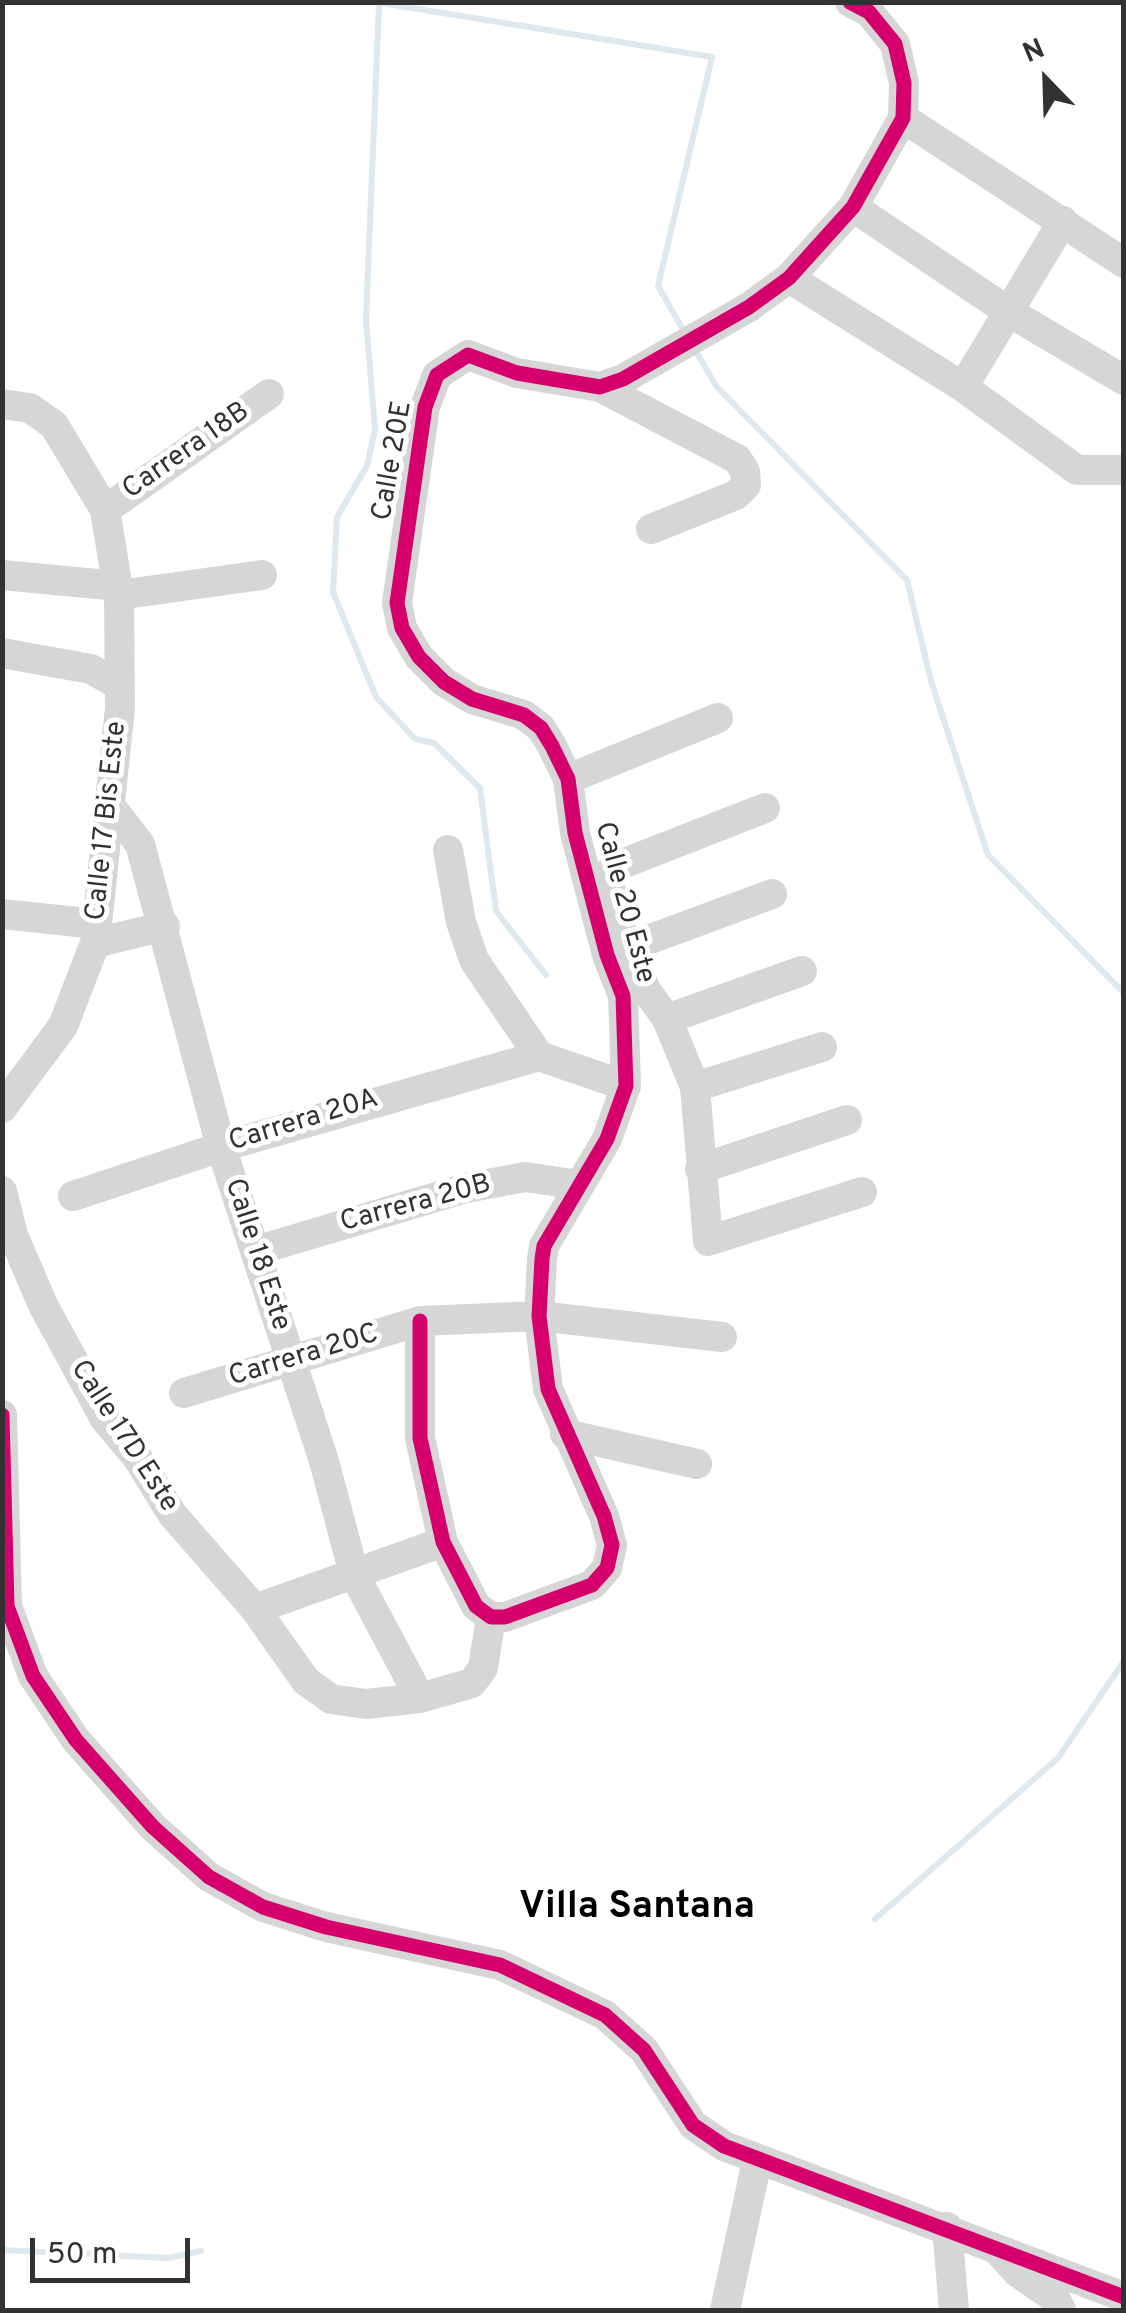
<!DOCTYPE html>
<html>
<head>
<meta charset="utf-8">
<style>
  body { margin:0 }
  #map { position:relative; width:1126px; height:2313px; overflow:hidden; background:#fff; font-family:Overpass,sans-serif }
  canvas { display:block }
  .frame { position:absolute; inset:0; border:5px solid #323232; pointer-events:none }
  .north { position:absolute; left:996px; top:30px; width:100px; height:100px; -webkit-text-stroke:8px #fff; paint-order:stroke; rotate:337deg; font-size:28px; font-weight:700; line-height:40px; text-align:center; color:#323232 }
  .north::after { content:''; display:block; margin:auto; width:35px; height:45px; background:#323232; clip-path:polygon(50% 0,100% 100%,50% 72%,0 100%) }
  .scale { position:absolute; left:30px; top:2238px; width:160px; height:45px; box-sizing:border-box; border:5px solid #323232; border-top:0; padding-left:12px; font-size:30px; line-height:35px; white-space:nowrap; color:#323232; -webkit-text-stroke:8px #fff; paint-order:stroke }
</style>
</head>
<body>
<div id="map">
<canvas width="1126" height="2313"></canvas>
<div class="frame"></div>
<div class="north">N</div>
<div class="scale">50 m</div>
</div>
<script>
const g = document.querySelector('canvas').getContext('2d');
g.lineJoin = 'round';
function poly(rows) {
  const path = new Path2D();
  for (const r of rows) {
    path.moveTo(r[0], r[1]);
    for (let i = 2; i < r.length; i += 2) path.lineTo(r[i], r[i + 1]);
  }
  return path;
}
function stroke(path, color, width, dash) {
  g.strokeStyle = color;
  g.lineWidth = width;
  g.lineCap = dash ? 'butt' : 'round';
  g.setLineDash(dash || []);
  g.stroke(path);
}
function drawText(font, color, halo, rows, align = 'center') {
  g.font = font + ' Overpass,sans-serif';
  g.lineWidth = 10;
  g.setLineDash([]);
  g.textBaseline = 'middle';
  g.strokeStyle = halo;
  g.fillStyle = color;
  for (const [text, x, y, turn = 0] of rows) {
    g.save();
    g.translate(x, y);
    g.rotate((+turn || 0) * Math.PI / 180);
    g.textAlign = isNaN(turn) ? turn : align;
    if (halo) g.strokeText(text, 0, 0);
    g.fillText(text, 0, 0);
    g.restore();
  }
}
stroke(poly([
  [376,2,712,57,658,286,686,335],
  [379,5,366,319,375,429,367,466,337,517,333,592,376,697,415,739,434,743,480,788,496,911,546,975],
  [695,350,717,387,907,580,931,681,988,855,1124,993],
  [875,1919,1058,1758,1124,1661],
  [2,2250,168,2258,201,2251]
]), '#dde8ef', 6);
stroke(poly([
  [903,118,1124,263],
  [853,207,1009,312,1124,380],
  [789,278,963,387,1077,470,1124,470],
  [600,387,737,459,745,471,746,485,736,495,651,529],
  [963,387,1063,221],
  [2,404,30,408,54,425,105,510,119,595,120,708,95,943,63,1026,2,1108],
  [105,510,269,394],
  [2,575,118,586],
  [119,595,262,575],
  [2,653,91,669,117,684],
  [568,779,718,718],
  [111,807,140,844,221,1147,324,1461,354,1574,420,1698],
  [765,808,622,864,610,872,608,881,627,947,646,990,667,1019,695,1087,708,1241,862,1192],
  [448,850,461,922,474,960,539,1056,626,1086],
  [2,914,97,924],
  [95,943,165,926],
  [610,954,772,894],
  [667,1019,802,971],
  [695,1087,822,1047],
  [700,1169,847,1120],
  [2,1191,13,1235,43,1305,105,1419,137,1457,172,1514,255,1609,306,1681,331,1699,366,1704,420,1698,472,1683,483,1668,491,1617],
  [73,1196,221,1147,539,1056],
  [255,1251,466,1188,525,1177,579,1185],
  [420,1321,420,1438,443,1542,476,1606,491,1617,505,1617,592,1585,607,1568,612,1545,604,1516,548,1389,539,1316,542,1259,544,1246,607,1139,626,1086,623,996,607,955,575,833,568,779,552,746,541,728,524,715,472,699,444,682,419,657,402,628,397,603,425,407,437,375,468,355,517,373,600,387,623,379,749,307,789,278,853,207,903,118,904,83,895,44,869,12,850,2],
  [184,1393,420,1321,539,1316,722,1337],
  [2,1415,7,1606,33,1676,76,1740,153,1827,209,1877,263,1907,326,1927,500,1965,605,2015,644,2050,693,2125,724,2146,1124,2297],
  [565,1434,697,1464],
  [255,1609,443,1542],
  [947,2227,954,2310],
  [999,2252,1017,2272,1055,2298,1061,2310],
  [725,2310,757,2161]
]), '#d6d6d6', 30);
stroke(poly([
  [420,1321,420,1438,443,1542,476,1606,491,1617,505,1617,592,1585,607,1568,612,1545,604,1516,548,1389,539,1316,542,1259,544,1246,607,1139,626,1086,623,996,607,955,575,833,568,779,552,746,541,728,524,715,472,699,444,682,419,657,402,628,397,603,425,407,437,375,468,355,517,373,600,387,623,379,749,307,789,278,853,207,903,118,904,83,895,44,869,12,850,2],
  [2,1415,7,1606,33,1676,76,1740,153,1827,209,1877,263,1907,326,1927,500,1965,605,2015,644,2050,693,2125,724,2146,1124,2297]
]), '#d6006c', 15);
drawText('28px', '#323232', '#fff', [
  ["Carrera 18B",187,452,-35],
  ["Calle 20E",394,461,-80],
  ["Calle 17 Bis Este",108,821,-84],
  ["Calle 20 Este",623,903,75],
  ["Carrera 20A",304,1122,-17],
  ["Carrera 20B",416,1205,-15],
  ["Calle 18 Este",256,1255,72],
  ["Carrera 20C",304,1357,-17],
  ["Calle 17D Este",123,1437,57]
]);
drawText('bold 38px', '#000', '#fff', [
  ["Villa Santana",637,1909]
]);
</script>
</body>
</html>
